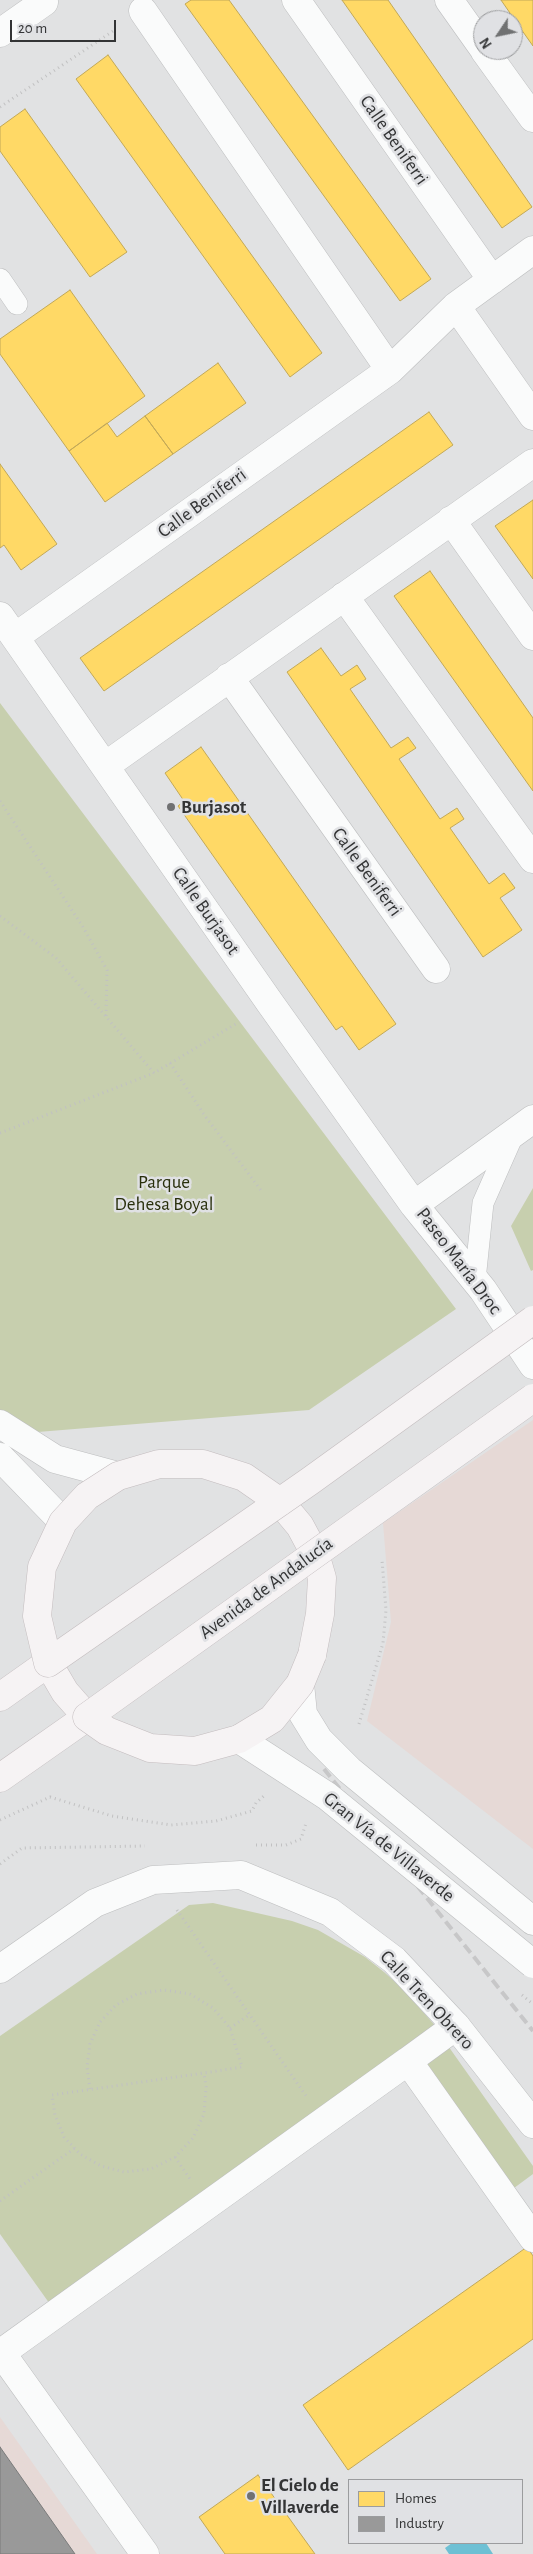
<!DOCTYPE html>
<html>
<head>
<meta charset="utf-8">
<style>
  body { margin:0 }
  #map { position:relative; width:533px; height:2554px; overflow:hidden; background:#e1e2e3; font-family:"Alegreya Sans",sans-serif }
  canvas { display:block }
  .legend { position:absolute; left:348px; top:2479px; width:175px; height:65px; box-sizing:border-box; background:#e0e1e4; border:1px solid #9b9c9e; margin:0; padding:6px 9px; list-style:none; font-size:15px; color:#333435 }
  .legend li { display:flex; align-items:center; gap:10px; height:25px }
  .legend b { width:25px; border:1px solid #9b9c9e }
  .north { position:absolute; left:473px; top:10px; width:50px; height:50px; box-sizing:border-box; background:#e0e1e4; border:1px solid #9b9c9e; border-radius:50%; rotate:236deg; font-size:14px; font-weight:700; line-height:20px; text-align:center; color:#333435 }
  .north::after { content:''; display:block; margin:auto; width:18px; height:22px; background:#707172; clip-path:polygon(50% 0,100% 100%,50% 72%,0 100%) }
  .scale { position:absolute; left:10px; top:20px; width:106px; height:22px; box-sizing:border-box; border:2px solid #333435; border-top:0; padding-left:6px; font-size:15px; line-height:18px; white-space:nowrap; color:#333435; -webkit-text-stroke:4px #e0e1e4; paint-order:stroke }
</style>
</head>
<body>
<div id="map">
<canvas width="533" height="2554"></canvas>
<ul class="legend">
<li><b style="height:14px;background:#ffd966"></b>Homes</li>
<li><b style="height:14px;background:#999"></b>Industry</li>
</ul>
<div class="north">N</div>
<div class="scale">20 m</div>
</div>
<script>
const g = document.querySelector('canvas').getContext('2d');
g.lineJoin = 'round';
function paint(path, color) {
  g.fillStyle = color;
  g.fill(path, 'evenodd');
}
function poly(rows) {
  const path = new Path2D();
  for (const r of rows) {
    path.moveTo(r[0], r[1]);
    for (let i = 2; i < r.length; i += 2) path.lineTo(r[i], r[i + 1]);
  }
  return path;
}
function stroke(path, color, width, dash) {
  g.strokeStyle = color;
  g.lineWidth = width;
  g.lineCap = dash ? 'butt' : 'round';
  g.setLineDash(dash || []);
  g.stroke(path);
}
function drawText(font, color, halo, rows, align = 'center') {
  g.font = font + ' "Alegreya Sans",sans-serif';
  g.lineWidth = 5;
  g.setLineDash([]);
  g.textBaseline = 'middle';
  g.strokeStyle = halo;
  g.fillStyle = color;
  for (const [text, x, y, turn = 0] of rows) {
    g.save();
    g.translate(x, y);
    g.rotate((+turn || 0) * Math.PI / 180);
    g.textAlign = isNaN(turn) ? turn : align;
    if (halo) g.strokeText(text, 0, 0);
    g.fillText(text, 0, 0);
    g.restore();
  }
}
paint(poly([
  [533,1420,533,1849,367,1721,391,1622,383,1523],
  [0,2417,97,2554,0,2554]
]), '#e6d9d6');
paint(poly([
  [0,703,456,1309,309,1410,13,1434,0,1424],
  [533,1188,533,1270,531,1271,511,1226],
  [213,1903,292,1921,318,1930,365,1957,384,1972,403,1989,438,2029,52,2307,0,2234,0,2036,189,1905],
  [446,2043,533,2166,533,2174,510,2191,419,2063]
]), '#c7cfae');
paint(poly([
  [452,2543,486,2543,493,2554,449,2554,445,2548]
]), '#6ec0d4');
const homes = poly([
  [191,0,229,0,431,279,400,301,185,4,191,0],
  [342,0,388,0,532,207,502,228,342,0],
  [501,0,533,0,533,46,521,29,501,0],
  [108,55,322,353,290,377,76,79,108,55],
  [25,109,127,252,90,277,0,151,0,127,25,109],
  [70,290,145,396,69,451,0,354,0,339,70,290],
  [218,363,246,403,173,454,145,416,218,363],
  [429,412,453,445,104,691,80,658,429,412],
  [145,416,173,454,105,502,69,451,107,423,117,437,145,416],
  [0,464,57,544,21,570,4,545,0,548,0,464],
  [533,500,533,579,495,526,533,500],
  [430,571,533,718,533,791,394,596,430,571],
  [321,648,341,676,357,665,366,679,350,689,391,748,408,737,416,748,399,759,440,819,457,808,464,819,450,828,489,884,504,873,515,888,500,898,522,930,483,957,287,672,321,648],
  [201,747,396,1024,359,1050,342,1026,336,1030,178,806,184,801,165,773,201,747],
  [527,2247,533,2256,533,2339,348,2470,303,2405,527,2247],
  [258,2475,315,2554,225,2554,199,2517,258,2475]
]);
paint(homes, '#ffd966');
stroke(homes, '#c2a857', 1);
const industry = poly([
  [0,2447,75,2554,0,2554,0,2447]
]);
paint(industry, '#999');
stroke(industry, '#7a7b7b', 1);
const service = poly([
  [0,279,17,304],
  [475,1280,483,1203,514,1133]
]);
const pedestrian = poly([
  [408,2061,456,2026],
  [1,2353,408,2061,533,2238]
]);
const minor = poly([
  [296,0,492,280],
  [449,0,483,48],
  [143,11,390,370],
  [0,33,44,2,43,0],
  [484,50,533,118],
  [456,306,533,416],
  [451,520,533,636],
  [344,596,533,859],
  [0,616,270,1003,414,1205,483,1290,533,1365],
  [15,637,390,370,456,306,533,250],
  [229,677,436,969],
  [105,766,533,463],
  [414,1205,533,1119],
  [0,1969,95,1903,153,1880,241,1875,330,1912,394,1960,456,2026,533,2124],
  [0,2351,145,2554]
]);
const tertiary = poly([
  [0,1424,55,1459,118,1476],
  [0,1457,63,1522],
  [300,1684,303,1714,319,1740,349,1770,533,1921]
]);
const primary = poly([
  [280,1502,300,1526,315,1554,322,1578,320,1614,312,1655],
  [0,1697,48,1663,65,1692,87,1717,0,1778]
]);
stroke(service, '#bdbebf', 22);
stroke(pedestrian, '#bdbebf', 29);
stroke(minor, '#bdbebf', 29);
stroke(tertiary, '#bdbebf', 29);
stroke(primary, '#c3bcbe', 29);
stroke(poly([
  [0,107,116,29],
  [0,801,83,927,107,970,106,1017],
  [0,916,56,958,154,1073,239,1022],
  [170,1063,205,1116,263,1193],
  [0,1133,154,1073],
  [359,1724,383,1643,386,1610,382,1560],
  [0,1820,50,1797,112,1816,171,1825,216,1821,252,1811,256,1803,266,1794],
  [256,1845,286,1845,301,1839,306,1823],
  [0,1864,22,1848,145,1846],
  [177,1910,306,2096],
  [230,2028,249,2015],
  [90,2089,87,2067,90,2044,100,2022,116,2005,137,1994,164,1990,190,1994,213,2008,230,2028,242,2067,204,2073,52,2095,55,2115,64,2137,80,2154,101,2166,124,2172,151,2169,175,2157,193,2138,204,2114,206,2087,204,2073],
  [175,2157,190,2179],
  [0,2201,75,2148]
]), '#c1c1c2', 3, [1, 4]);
stroke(service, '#fafbfb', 21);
stroke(pedestrian, '#fafbfb', 28);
stroke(minor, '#fafbfb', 28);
stroke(tertiary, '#fafbfb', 28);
stroke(primary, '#f6f3f4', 28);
stroke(poly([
  [324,1769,533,2031]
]), '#c7c7c8', 4, [10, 5]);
const tertiaryBridge = poly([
  [239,1739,327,1796,533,1964]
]);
const primaryBridge = poly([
  [280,1502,244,1477,203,1464,159,1464,118,1476,87,1496,63,1522,42,1567,37,1616,48,1663,310,1481,533,1320],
  [312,1655,300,1684,272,1719,239,1739,195,1751,150,1748,107,1731,87,1717,533,1398]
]);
stroke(tertiaryBridge, '#bdbebf', 29, []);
stroke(primaryBridge, '#c3bcbe', 29, []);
stroke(poly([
  [522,1995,533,2004]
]), '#c1c1c2', 3, [1, 4]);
stroke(tertiaryBridge, '#fafbfb', 28);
stroke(primaryBridge, '#f6f3f4', 28);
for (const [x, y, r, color] of [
  [171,807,5,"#707172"],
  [251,2496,5,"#707172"]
]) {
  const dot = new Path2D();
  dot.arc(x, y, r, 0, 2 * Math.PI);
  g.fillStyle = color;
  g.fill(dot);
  stroke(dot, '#e0e1e4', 2);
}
drawText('19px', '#333435', '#e0e1e4', [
  ["Calle Beniferri",394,140,55],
  ["Calle Beniferri",202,503,-36],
  ["Calle Beniferri",367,872,54],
  ["Calle Burjasot",206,911,55],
  ["Paseo María Droc",459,1261,53],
  ["Avenida de Andalucía",266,1588,-36],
  ["Gran Vía de Villaverde",389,1847,39],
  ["Calle Tren Obrero",427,2000,47]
]);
drawText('bold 19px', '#333435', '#e0e1e4', [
  ["Burjasot",181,807],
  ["El Cielo de",261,2485],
  ["Villaverde",261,2507]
], 'left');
drawText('19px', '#29300c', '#e0e1e4', [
  ["Parque",164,1182],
  ["Dehesa Boyal",164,1204]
]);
</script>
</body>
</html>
